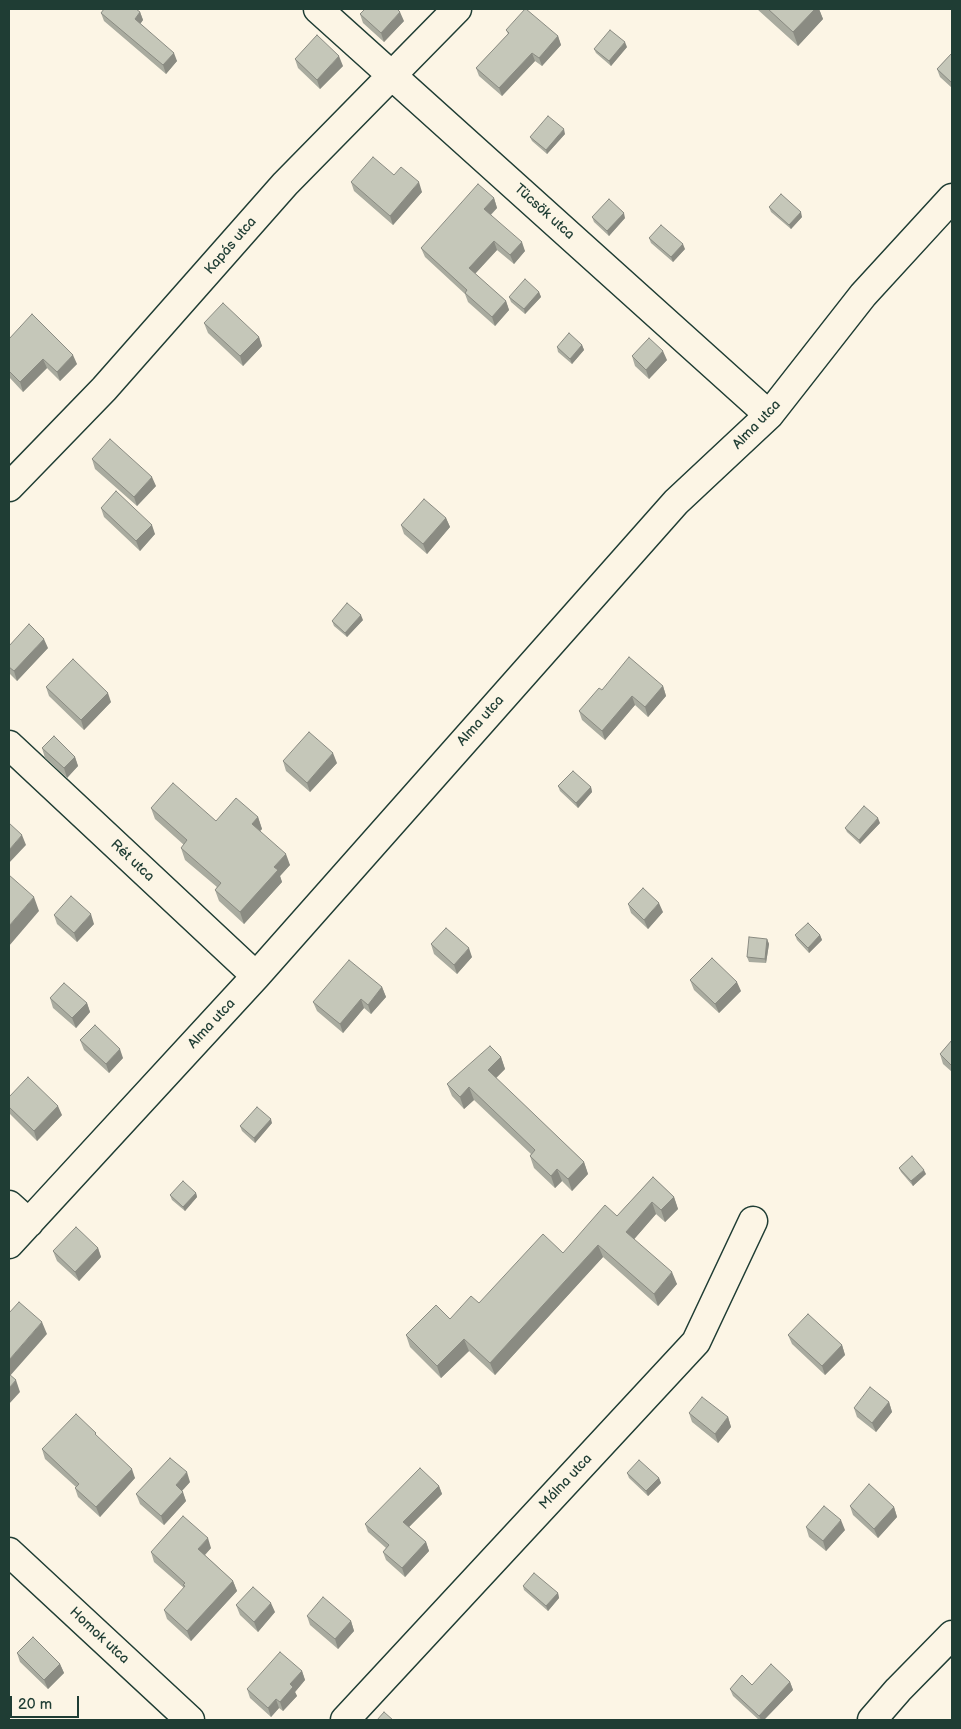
<!DOCTYPE html>
<html>
<head>
<meta charset="utf-8">
<style>
  body { margin:0 }
  #map { position:relative; width:961px; height:1729px; overflow:hidden; background:#fcf5e5; font-family:"Balsamiq Sans",sans-serif }
  canvas { display:block }
  .frame { position:absolute; inset:0; border:10px solid #1f3d34; pointer-events:none }
  .scale { position:absolute; left:10px; top:1696px; width:69px; height:22px; box-sizing:border-box; border:2px solid #1f3d34; border-top:0; padding-left:6px; font-size:15px; line-height:18px; white-space:nowrap; color:#1f3d34; -webkit-text-stroke:4px #fcf5e5; paint-order:stroke }
</style>
</head>
<body>
<div id="map">
<canvas width="961" height="1729"></canvas>
<div class="frame"></div>
<div class="scale">20 m</div>
</div>
<script>
const g = document.querySelector('canvas').getContext('2d');
g.lineJoin = 'round';
function poly(rows) {
  const path = new Path2D();
  for (const r of rows) {
    path.moveTo(r[0], r[1]);
    for (let i = 2; i < r.length; i += 2) path.lineTo(r[i], r[i + 1]);
  }
  return path;
}
function stroke(path, color, width, dash) {
  g.strokeStyle = color;
  g.lineWidth = width;
  g.lineCap = dash ? 'butt' : 'round';
  g.setLineDash(dash || []);
  g.stroke(path);
}
function paint(path, color) {
  g.fillStyle = color;
  g.fill(path, 'evenodd');
}
function drawText(font, color, halo, rows, align = 'center') {
  g.font = font + ' "Balsamiq Sans",sans-serif';
  g.lineWidth = 4;
  g.setLineDash([]);
  g.textBaseline = 'middle';
  g.strokeStyle = halo;
  g.fillStyle = color;
  for (const [text, x, y, turn = 0] of rows) {
    g.save();
    g.translate(x, y);
    g.rotate((+turn || 0) * Math.PI / 180);
    g.textAlign = isNaN(turn) ? turn : align;
    if (halo) g.strokeText(text, 0, 0);
    g.fillText(text, 0, 0);
    g.restore();
  }
}
const minor = poly([
  [318,9,769,415],
  [9,487,104,389,285,184,457,9],
  [9,745,256,976],
  [9,1205,29,1223],
  [9,1244,256,976,676,502,769,415,863,295,952,198],
  [9,1552,190,1720],
  [345,1720,696,1342,753,1221],
  [872,1720,898,1690,952,1635]
]);
stroke(minor, '#1f3d34', 31);
stroke(minor, '#fcf5e5', 28);
paint(poly([
  [757,9,819,9,823,19,798,46],
  [140,12,143,20,140,24,177,61,166,74,104,21,101,13],
  [360,14,404,21,384,42,363,23],
  [506,30,558,36,561,45,542,66,535,61,502,96,479,76,476,68,508,34],
  [627,47,611,66,596,53,594,49],
  [952,53,952,88,940,77,937,69],
  [295,59,343,66,320,89,298,68],
  [565,134,547,154,532,141,530,137],
  [394,175,422,192,393,225,354,191,351,182],
  [494,198,497,208,491,215,525,251,514,264,497,250,475,274,506,301,509,310,495,326,468,302,465,294,425,257,421,248],
  [769,207,802,217,791,229,771,212],
  [592,217,625,218,609,236,594,222],
  [649,238,685,249,673,262,651,243],
  [539,292,541,297,525,314,511,302,509,297],
  [204,323,259,337,262,346,243,366,208,333],
  [9,339,77,364,60,381,47,368,23,392,9,377],
  [582,345,584,350,572,364,558,352,557,347],
  [632,356,667,360,649,379,635,366],
  [92,459,156,486,137,506,95,469],
  [101,508,155,534,140,551,104,517],
  [446,518,450,527,427,554,404,534,401,525],
  [363,620,347,637,334,626,332,621],
  [9,646,48,648,17,681,9,673],
  [663,686,666,696,648,717,635,705,605,740,582,720,579,711],
  [46,687,111,702,84,730,49,696],
  [42,748,75,757,78,766,67,778,45,758],
  [283,761,337,763,310,792,286,771],
  [558,786,591,787,592,792,578,808,560,791],
  [151,808,216,821,258,817,262,829,260,831,290,865,280,876,282,882,244,924,219,901,215,890,217,887,185,860,181,848,184,845,155,819],
  [880,823,860,844,847,832,845,828],
  [628,904,663,912,648,929,631,913],
  [54,915,94,924,77,942,57,924],
  [795,935,820,935,822,940,809,953,797,940],
  [767,939,769,944,766,963,749,962,747,957],
  [431,944,472,957,457,974,434,954],
  [690,980,741,991,719,1013,694,990],
  [382,987,386,997,371,1014,364,1008,343,1033,317,1011,313,1002],
  [50,998,87,1003,90,1012,76,1028,53,1008],
  [80,1040,123,1058,109,1073,84,1050],
  [952,1040,952,1072,943,1064,940,1054],
  [501,1057,505,1069,496,1078,584,1162,588,1174,572,1191,562,1181,555,1188,534,1168,530,1156,531,1154,474,1100,464,1109,452,1096,447,1084],
  [9,1097,62,1115,37,1141,9,1113],
  [272,1123,255,1143,242,1131,240,1126],
  [899,1168,926,1174,913,1186,901,1172],
  [653,1177,674,1197,678,1209,665,1222,656,1214,634,1239,677,1284,658,1306,603,1257,495,1375,469,1351,441,1378,410,1347,406,1335,450,1319,479,1303,563,1253,617,1216],
  [196,1193,197,1197,185,1211,172,1200,170,1195],
  [98,1248,101,1257,79,1281,57,1261,53,1251],
  [788,1335,842,1345,845,1355,825,1375,792,1344],
  [889,1402,892,1412,876,1432,857,1417,854,1408],
  [689,1413,728,1417,731,1427,718,1443,692,1422],
  [98,1437,135,1478,100,1517,78,1497,75,1488,76,1487,45,1459,42,1449],
  [627,1473,659,1478,661,1483,648,1496,629,1478],
  [190,1482,182,1491,186,1501,164,1525,140,1504,136,1494],
  [439,1486,442,1494,409,1527,426,1542,429,1551,405,1577,386,1560,383,1552,386,1548,368,1532,365,1524],
  [850,1506,894,1507,897,1517,878,1538,853,1515],
  [806,1527,845,1530,826,1551,809,1537],
  [211,1548,205,1555,233,1581,237,1591,191,1641,167,1619,164,1610,184,1588,154,1562,151,1552],
  [523,1586,558,1593,559,1598,548,1611,524,1590],
  [236,1605,275,1612,258,1632,240,1615],
  [307,1616,351,1621,354,1631,338,1649,310,1625],
  [17,1653,60,1664,64,1673,48,1689,20,1662],
  [302,1671,305,1680,295,1692,297,1696,283,1711,279,1708,271,1717,250,1698,247,1689],
  [790,1682,793,1690,764,1720,759,1720,733,1696,730,1689,752,1685]
]), '#a9ab9f');
paint(poly([
  [815,9,819,9,823,19,798,46,793,32],
  [140,12,143,20,138,27,135,19],
  [400,12,404,21,384,42,381,33],
  [558,36,561,45,542,66,539,58],
  [625,42,627,47,611,66,609,61],
  [174,53,177,61,166,74,163,65],
  [532,53,535,61,502,96,499,88],
  [339,56,343,66,320,89,317,80],
  [564,129,565,134,547,154,546,150],
  [419,182,422,192,393,225,390,216],
  [494,198,497,208,487,218,484,209],
  [801,212,802,217,791,229,789,225],
  [624,213,625,218,609,236,607,231],
  [494,241,497,250,472,277,469,268],
  [522,242,525,251,514,264,510,255],
  [683,244,685,249,673,262,671,257],
  [539,292,541,297,525,314,524,309],
  [506,301,509,310,495,326,492,317],
  [259,337,262,346,243,366,240,356],
  [582,345,584,350,572,364,570,359],
  [663,351,667,360,649,379,646,370],
  [73,355,77,364,60,381,57,372],
  [43,359,47,368,23,392,20,382],
  [152,477,156,486,137,506,134,497],
  [446,518,450,527,427,554,423,544],
  [152,525,155,534,140,551,136,541],
  [361,615,363,620,347,637,345,633],
  [44,639,48,648,17,681,14,671],
  [663,686,666,696,648,717,645,707],
  [108,693,111,702,84,730,81,720],
  [632,696,635,705,605,740,602,731],
  [333,753,337,763,310,792,307,783],
  [75,757,78,766,67,778,64,768],
  [591,787,592,792,578,808,576,803],
  [258,817,262,829,256,835,252,824],
  [878,818,880,823,860,844,859,840],
  [22,835,26,845,9,863,9,850],
  [286,854,290,865,280,876,282,882,244,924,240,912,274,867],
  [34,897,39,911,9,946,9,926],
  [659,903,663,912,648,929,644,920],
  [91,914,94,924,77,942,74,933],
  [820,935,822,940,809,953,808,948],
  [767,939,769,944,766,963,765,959],
  [469,948,472,957,457,974,454,965],
  [737,982,741,991,719,1013,715,1004],
  [382,987,386,997,371,1014,368,1005],
  [361,999,364,1008,343,1033,340,1024],
  [87,1003,90,1012,76,1028,72,1018],
  [120,1049,123,1058,109,1073,106,1064],
  [501,1057,505,1069,492,1082,488,1070],
  [469,1087,474,1100,464,1109,460,1097],
  [58,1106,62,1115,37,1141,34,1131],
  [271,1119,272,1123,255,1143,254,1138],
  [584,1162,588,1174,572,1191,568,1179],
  [557,1169,562,1181,555,1188,551,1176],
  [924,1170,926,1174,913,1186,911,1181],
  [196,1193,197,1197,185,1211,183,1207],
  [674,1197,678,1209,665,1222,661,1210],
  [652,1202,656,1214,630,1244,626,1232],
  [598,1245,603,1257,495,1375,490,1363],
  [98,1248,101,1257,79,1281,75,1272],
  [672,1272,677,1284,658,1306,654,1294],
  [42,1322,47,1334,9,1377,9,1360],
  [464,1339,469,1351,441,1378,437,1366],
  [842,1345,845,1355,825,1375,822,1366],
  [16,1380,20,1392,9,1404,9,1388],
  [889,1402,892,1412,876,1432,872,1423],
  [728,1417,731,1427,718,1443,715,1434],
  [132,1469,135,1478,100,1517,96,1507],
  [187,1472,190,1482,179,1494,176,1485],
  [659,1478,661,1483,648,1496,646,1491],
  [439,1486,442,1494,406,1530,403,1522],
  [183,1492,186,1501,164,1525,161,1516],
  [894,1507,897,1517,878,1538,874,1529],
  [841,1520,845,1530,826,1551,823,1541],
  [208,1538,211,1548,202,1558,198,1549],
  [426,1542,429,1551,405,1577,402,1568],
  [233,1581,237,1591,191,1641,187,1631],
  [558,1593,559,1598,548,1611,546,1606],
  [271,1603,275,1612,258,1632,254,1622],
  [351,1621,354,1631,338,1649,335,1639],
  [60,1664,64,1673,48,1689,44,1680],
  [302,1671,305,1680,295,1692,297,1696,283,1711,280,1702,290,1684],
  [790,1682,793,1690,764,1720,761,1720,759,1716],
  [276,1699,279,1708,271,1717,268,1708]
]), '#8a8b82');
const building = poly([
  [104,9,136,9,140,12,135,19,174,53,163,65,101,13,104,9],
  [365,9,397,9,400,12,381,33,360,14,365,9],
  [525,9,526,9,558,36,539,58,532,53,499,88,476,68,509,33,506,30,525,9],
  [768,9,815,9,793,32,768,9],
  [610,30,625,42,609,61,594,49,610,30],
  [317,35,339,56,317,80,295,59,317,35],
  [952,53,952,83,937,69,952,53],
  [548,116,564,129,546,150,530,137,548,116],
  [373,157,394,175,401,167,419,182,390,216,351,182,373,157],
  [478,184,494,198,484,209,522,242,510,255,494,241,469,268,506,301,492,317,465,293,467,290,421,248,478,184],
  [781,194,801,212,789,225,769,207,781,194],
  [609,199,624,213,607,231,592,217,609,199],
  [661,225,683,244,671,257,649,238,661,225],
  [525,279,539,292,524,309,509,297,525,279],
  [223,303,259,337,240,356,204,323,223,303],
  [32,314,73,355,57,372,43,359,20,382,9,371,9,339,32,314],
  [569,333,582,345,570,359,557,347,569,333],
  [649,338,663,351,646,370,632,356,649,338],
  [110,439,152,477,134,497,92,459,110,439],
  [116,491,152,525,136,541,101,508,116,491],
  [424,499,446,518,423,544,401,525,424,499],
  [347,603,361,615,345,633,332,621,347,603],
  [29,624,44,639,14,671,9,667,9,646,29,624],
  [629,657,663,686,645,707,632,696,602,731,579,711,599,688,602,690,629,657],
  [73,659,108,693,81,720,46,687,73,659],
  [309,732,333,753,307,783,283,761,309,732],
  [54,736,75,757,64,768,42,748,54,736],
  [573,771,591,787,576,803,558,786,573,771],
  [173,783,216,821,236,798,258,817,252,824,286,854,274,867,278,870,240,912,215,890,221,883,181,848,187,840,151,808,173,783],
  [864,806,878,818,859,840,845,828,864,806],
  [9,823,22,835,9,850,9,823],
  [9,875,34,897,9,926,9,875],
  [643,888,659,903,644,920,628,904,643,888],
  [71,896,91,914,74,933,54,915,71,896],
  [808,923,820,935,808,948,795,935,808,923],
  [446,928,469,948,454,965,431,944,446,928],
  [749,937,767,939,765,959,747,957,749,937],
  [712,958,737,982,715,1004,690,980,712,958],
  [349,960,382,987,368,1005,361,999,340,1024,313,1002,349,960],
  [64,983,87,1003,72,1018,50,998,64,983],
  [95,1025,120,1049,106,1064,80,1040,95,1025],
  [952,1040,952,1066,940,1054,952,1040],
  [490,1046,501,1057,488,1070,584,1162,568,1179,557,1169,551,1176,530,1156,535,1150,469,1087,460,1097,447,1084,490,1046],
  [28,1077,58,1106,34,1131,9,1107,9,1097,28,1077],
  [257,1107,271,1119,254,1138,240,1126,257,1107],
  [912,1156,924,1170,911,1181,899,1168,912,1156],
  [653,1177,674,1197,661,1210,652,1202,626,1232,672,1272,654,1294,598,1245,490,1363,464,1339,437,1366,406,1335,436,1305,450,1319,471,1296,479,1303,543,1234,563,1253,605,1205,617,1216,653,1177],
  [183,1181,196,1193,183,1207,170,1195,183,1181],
  [76,1227,98,1248,75,1272,53,1251,76,1227],
  [19,1302,42,1322,9,1360,9,1313,19,1302],
  [808,1314,842,1345,822,1366,788,1335,808,1314],
  [9,1374,16,1380,9,1388,9,1374],
  [870,1387,889,1402,872,1423,854,1408,870,1387],
  [702,1397,728,1417,715,1434,689,1413,702,1397],
  [76,1414,96,1433,95,1434,132,1469,96,1507,75,1488,79,1484,42,1449,76,1414],
  [170,1458,187,1472,176,1485,183,1492,161,1516,136,1494,170,1458],
  [639,1460,659,1478,646,1491,627,1473,639,1460],
  [420,1468,439,1486,403,1522,426,1542,402,1568,383,1552,389,1545,365,1524,420,1468],
  [869,1484,894,1507,874,1529,850,1506,869,1484],
  [824,1506,841,1520,823,1541,806,1527,824,1506],
  [183,1516,208,1538,198,1549,233,1581,187,1631,164,1610,185,1586,183,1585,185,1583,151,1552,183,1516],
  [534,1573,558,1593,546,1606,523,1586,534,1573],
  [253,1587,271,1603,254,1622,236,1605,253,1587],
  [323,1597,351,1621,335,1639,307,1616,323,1597],
  [33,1637,60,1664,44,1680,17,1653,33,1637],
  [280,1652,302,1671,290,1684,293,1687,280,1702,276,1699,268,1708,247,1689,280,1652],
  [771,1664,790,1682,759,1716,730,1689,742,1675,752,1685,771,1664],
  [384,1712,393,1720,377,1720,384,1712]
]);
paint(building, '#c5c7b9');
stroke(building, '#8a8b82', 1);
drawText('14px', '#1f3d34', '#fcf5e5', [
  ["Tücsök utca",544,212,42],
  ["Kapás utca",231,246,-49],
  ["Alma utca",757,425,-46],
  ["Alma utca",481,721,-48],
  ["Rét utca",132,861,43],
  ["Alma utca",212,1024,-47],
  ["Málna utca",566,1482,-47],
  ["Homok utca",99,1636,43]
]);
</script>
</body>
</html>
